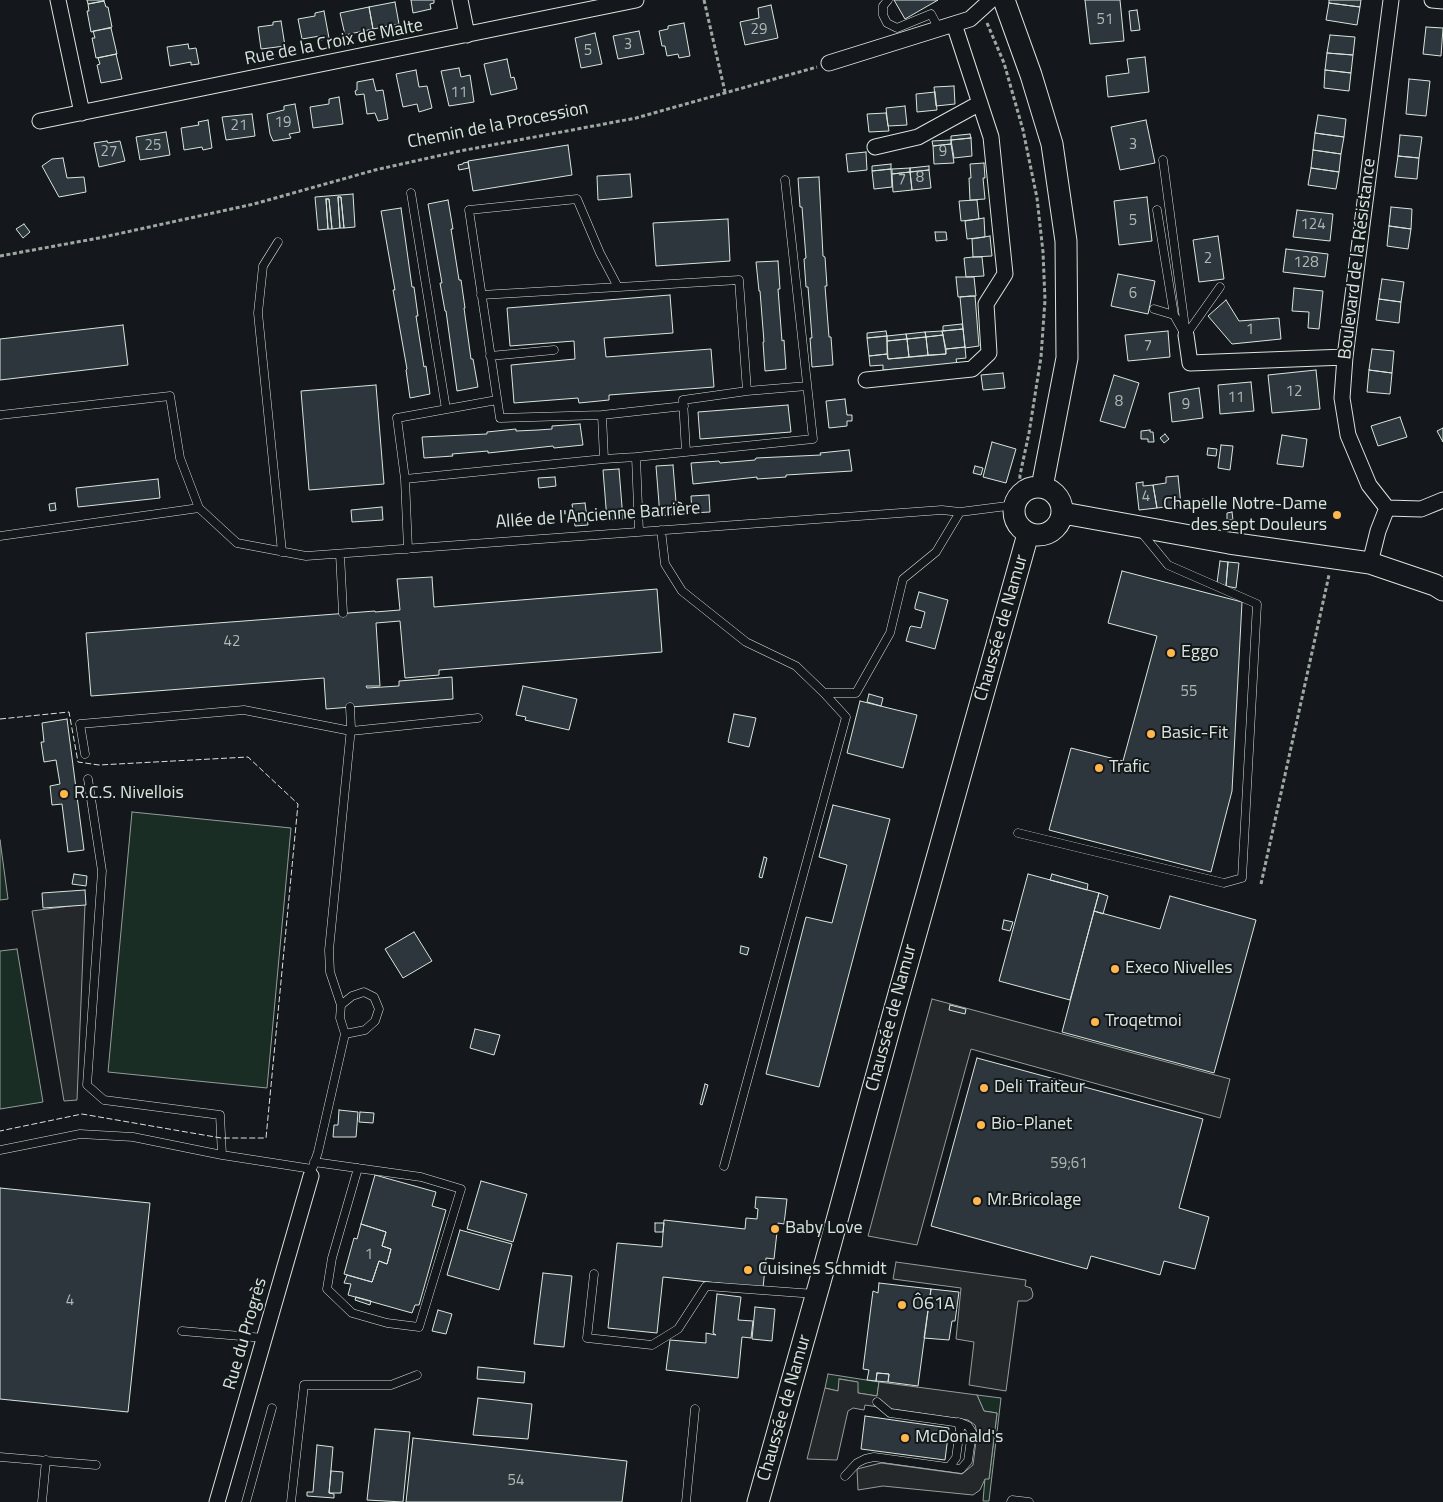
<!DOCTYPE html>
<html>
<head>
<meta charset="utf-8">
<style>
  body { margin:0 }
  canvas { display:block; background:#14181c }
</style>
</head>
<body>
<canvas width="1443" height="1502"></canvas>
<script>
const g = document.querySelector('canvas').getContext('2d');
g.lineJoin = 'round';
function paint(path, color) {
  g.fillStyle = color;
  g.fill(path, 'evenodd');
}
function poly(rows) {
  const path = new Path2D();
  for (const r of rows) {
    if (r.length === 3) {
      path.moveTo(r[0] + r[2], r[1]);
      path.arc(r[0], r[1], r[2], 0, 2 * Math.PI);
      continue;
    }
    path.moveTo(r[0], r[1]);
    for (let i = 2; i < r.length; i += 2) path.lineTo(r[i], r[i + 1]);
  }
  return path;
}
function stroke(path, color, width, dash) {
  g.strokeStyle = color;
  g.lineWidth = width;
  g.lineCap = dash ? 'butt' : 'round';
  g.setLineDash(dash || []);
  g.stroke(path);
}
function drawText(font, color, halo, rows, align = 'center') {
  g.font = font + ' "Titillium Web",sans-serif';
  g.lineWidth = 4;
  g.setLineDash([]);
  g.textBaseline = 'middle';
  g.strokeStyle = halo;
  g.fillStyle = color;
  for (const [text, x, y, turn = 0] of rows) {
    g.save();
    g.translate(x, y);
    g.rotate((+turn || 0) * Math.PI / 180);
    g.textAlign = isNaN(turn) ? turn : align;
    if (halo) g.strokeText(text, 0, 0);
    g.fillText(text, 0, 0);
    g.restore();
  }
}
const green = poly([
  [132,812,291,828,267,1088,108,1072,132,812],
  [0,840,8,899,0,900,0,840],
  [17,949,43,1102,0,1109,0,951,17,949],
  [828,1374,879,1382,877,1396,858,1393,857,1382,840,1379,838,1391,825,1388,828,1374],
  [977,1395,1001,1398,989,1501,983,1501,985,1478,989,1479,997,1413,984,1411,977,1395]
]);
paint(green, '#1a2d24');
stroke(green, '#939e99', 1);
const parking = poly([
  [85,904,77,1100,64,1101,32,911,85,904],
  [932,999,1230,1079,1220,1118,971,1049,917,1245,868,1236,932,999],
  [896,1262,1026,1280,1025,1286,1031,1288,1033,1294,1032,1298,1027,1301,1018,1301,1006,1391,969,1385,974,1342,956,1339,961,1288,893,1279,896,1262],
  [839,1379,858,1382,858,1393,877,1396,879,1382,977,1395,984,1411,997,1413,989,1479,985,1479,980,1490,973,1495,883,1486,858,1490,857,1469,881,1463,962,1474,973,1465,977,1433,975,1425,968,1420,865,1405,864,1410,853,1408,848,1411,837,1460,807,1459,825,1388,838,1391,839,1379]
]);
paint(parking, '#24282b');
stroke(parking, '#939e99', 1);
const building = poly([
  [87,0,104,0,104,1,88,4,87,0],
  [411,0,434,0,434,3,430,4,431,9,413,13,411,0],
  [894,0,938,0,905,19,894,0],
  [1085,0,1120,0,1124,41,1090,44,1085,0],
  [1329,0,1361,0,1360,7,1329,3,1329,0],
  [104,1,106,7,108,7,112,27,91,32,87,11,89,11,88,4,104,1],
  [395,2,399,24,373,29,369,7,395,2],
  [1329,3,1360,7,1357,25,1326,20,1329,3],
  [771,5,778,38,745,45,740,22,759,18,758,8,771,5],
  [369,7,373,29,345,35,340,13,369,7],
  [1137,10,1140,30,1131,31,1129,11,1137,10],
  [324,11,329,38,321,40,320,36,302,39,298,19,315,16,315,13,324,11],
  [281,21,285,46,261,49,258,27,273,25,273,22,281,21],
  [684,23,690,56,679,58,678,54,667,56,665,46,662,46,659,31,668,29,668,26,684,23],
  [1426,27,1443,28,1441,56,1423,54,1426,27],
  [111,28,117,54,96,58,92,38,95,38,93,31,111,28],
  [639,31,644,54,618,59,613,36,639,31],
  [595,33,602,64,581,68,575,38,595,33],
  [1330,35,1355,37,1353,55,1327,53,1330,35],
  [188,44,189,49,196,48,199,64,191,65,191,62,170,66,167,47,188,44],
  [1327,53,1353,55,1351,73,1325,70,1327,53],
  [116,54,122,79,101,83,97,65,100,64,98,58,116,54],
  [1145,57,1149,92,1108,97,1106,76,1129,73,1127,59,1145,57],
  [507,59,511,78,514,77,517,89,491,95,484,64,507,59],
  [459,68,461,77,470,75,474,102,449,106,441,71,459,68],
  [416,70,419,87,427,86,432,108,419,112,417,104,403,107,396,74,416,70],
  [1325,70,1351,73,1349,91,1324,88,1325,70],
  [373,79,376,91,383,90,388,119,378,121,375,113,367,114,364,94,356,95,355,91,357,90,357,82,373,79],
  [1409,79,1430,81,1426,116,1406,114,1409,79],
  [954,86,955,104,936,106,934,87,954,86],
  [935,92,937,110,917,112,916,94,935,92],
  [339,97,343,124,313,128,310,107,329,104,329,99,339,97],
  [295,104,300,132,289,134,291,138,273,141,270,134,267,114,284,110,284,106,295,104],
  [905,106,907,125,888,126,886,108,905,106],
  [886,113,889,131,869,132,867,114,886,113],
  [252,114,255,136,226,140,222,117,252,114],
  [1318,115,1346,119,1344,137,1315,133,1318,115],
  [208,120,212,148,203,150,202,147,184,150,181,128,199,125,198,122,208,120],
  [1146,120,1155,163,1120,170,1111,127,1146,120],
  [166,132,170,155,140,160,136,137,166,132],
  [1315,133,1344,137,1341,154,1313,150,1315,133],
  [970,134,971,138,951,140,951,136,970,134],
  [1400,135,1422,137,1419,158,1398,156,1400,135],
  [971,138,972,156,954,158,951,140,971,138],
  [951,140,951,144,933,146,932,141,951,140],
  [107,141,108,143,120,141,125,161,99,167,94,143,107,141],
  [951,144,954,163,934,164,933,146,951,144],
  [568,145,572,175,473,191,468,161,568,145],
  [1313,150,1341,154,1339,172,1311,168,1313,150],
  [866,152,867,170,848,172,846,154,866,152],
  [1398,156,1419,158,1417,179,1395,177,1398,156],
  [63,158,67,178,84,177,86,192,59,197,42,166,52,159,63,158],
  [468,162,469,168,459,170,458,165,463,164,463,163,468,162],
  [984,163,985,178,983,178,985,199,970,200,969,178,971,178,970,164,984,163],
  [891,164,891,169,872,171,872,166,891,164],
  [929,166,929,170,910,172,910,168,929,166],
  [910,168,910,172,892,174,892,169,910,168],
  [1311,168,1339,172,1336,189,1308,185,1311,168],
  [891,169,892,187,874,189,872,171,891,169],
  [929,170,931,188,912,190,910,172,929,170],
  [910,172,912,190,893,192,892,174,910,172],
  [630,174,632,197,598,200,597,176,630,174],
  [819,177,823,256,825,257,827,286,825,286,829,337,831,337,833,365,812,367,810,338,812,338,808,287,806,287,804,259,806,258,802,207,800,207,798,178,819,177],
  [353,194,355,227,344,228,341,197,338,197,340,228,332,229,329,199,326,199,328,229,318,230,315,197,353,194],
  [338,197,341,197,344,228,340,228,338,197],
  [1147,197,1152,241,1119,245,1114,201,1147,197],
  [326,199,329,199,332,229,328,229,326,199],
  [448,200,453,229,451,229,459,280,461,280,465,308,464,308,471,359,473,359,478,387,457,391,446,311,445,311,440,283,442,283,428,204,448,200],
  [977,200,979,219,961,221,959,201,977,200],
  [1391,207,1412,209,1411,229,1389,226,1391,207],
  [401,208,412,287,414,287,418,316,416,316,424,367,426,366,430,394,410,398,406,370,407,369,393,290,395,290,381,211,401,208],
  [1297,210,1333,214,1330,241,1293,237,1297,210],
  [984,218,985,237,967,239,965,221,984,218],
  [728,219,730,261,656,266,653,223,728,219],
  [24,224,30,232,23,238,16,229,24,224],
  [1389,226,1411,229,1408,249,1387,246,1389,226],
  [935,232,946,232,947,240,936,241,935,232],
  [990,236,992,256,973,257,972,239,990,236],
  [1218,236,1224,279,1199,282,1193,240,1218,236],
  [1286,249,1328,254,1325,277,1283,272,1286,249],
  [973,257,982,257,984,276,966,277,964,258,973,257],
  [778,261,780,289,778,289,782,341,784,340,786,369,765,371,763,342,764,342,760,291,759,291,756,262,778,261],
  [1118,274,1155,281,1148,314,1111,306,1118,274],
  [956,277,974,277,976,296,958,297,956,277],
  [1382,279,1404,282,1401,302,1379,299,1382,279],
  [1294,288,1323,291,1319,329,1308,328,1309,312,1292,311,1294,288],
  [670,295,673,333,604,338,606,357,711,349,714,387,609,395,609,400,579,403,578,398,514,403,511,365,575,359,574,341,510,346,507,308,670,295],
  [970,296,975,296,979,346,965,348,960,297,970,296],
  [1379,299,1401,302,1399,323,1376,320,1379,299],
  [1226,300,1239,321,1279,318,1281,339,1232,344,1208,316,1226,300],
  [962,324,963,329,943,331,943,326,962,324],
  [123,325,128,365,0,380,0,339,123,325],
  [963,329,965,347,946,349,942,331,963,329],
  [886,331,887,336,867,338,867,333,886,331],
  [942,331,943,335,926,337,925,332,942,331],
  [1168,331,1170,357,1128,361,1125,335,1168,331],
  [925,332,926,337,907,339,906,334,925,332],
  [906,334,907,339,887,341,887,336,906,334],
  [943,335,946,354,928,355,926,337,943,335],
  [887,336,887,354,869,356,867,338,887,336],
  [926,337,928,355,909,357,907,339,926,337],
  [907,339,909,357,888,359,887,341,907,339],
  [965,347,966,358,956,359,957,364,883,370,883,365,870,366,869,356,887,354,888,359,946,354,946,349,965,347],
  [1372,349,1394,351,1392,373,1369,370,1372,349],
  [1316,370,1320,409,1272,413,1268,375,1316,370],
  [1369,370,1392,373,1390,394,1367,392,1369,370],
  [1003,373,1005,388,983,390,981,375,1003,373],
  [1114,375,1139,383,1125,428,1100,421,1114,375],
  [1251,382,1254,411,1220,414,1218,385,1251,382],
  [376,385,384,484,309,490,301,391,376,385],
  [1199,388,1203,418,1172,422,1169,393,1199,388],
  [845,399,847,415,852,415,852,421,847,421,847,426,829,428,826,401,845,399],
  [788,405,791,432,700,439,698,412,788,405],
  [1400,417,1407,437,1378,446,1371,426,1400,417],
  [580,424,583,445,554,448,553,446,488,453,488,451,452,454,453,456,424,458,422,437,487,434,487,432,516,429,516,431,538,430,552,429,552,426,580,424],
  [1443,428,1443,442,1437,431,1443,428],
  [1150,430,1150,432,1153,432,1154,442,1148,442,1148,439,1141,439,1141,431,1150,430],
  [1165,434,1169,439,1164,443,1160,438,1165,434],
  [1282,435,1307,439,1303,467,1277,464,1282,435],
  [992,442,1016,449,1006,483,983,477,992,442],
  [1221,445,1233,446,1230,470,1218,468,1221,445],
  [1208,448,1217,449,1216,456,1207,455,1208,448],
  [849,450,852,471,786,475,786,477,757,479,757,477,693,484,691,463,719,461,720,463,755,460,756,458,821,455,820,453,849,450],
  [673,465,677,514,660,516,656,466,673,465],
  [975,466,983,468,981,475,973,473,975,466],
  [619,469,623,519,607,520,603,470,619,469],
  [1178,476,1181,505,1157,508,1153,485,1166,483,1166,477,1178,476],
  [555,477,556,486,539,488,538,478,555,477],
  [158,479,160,498,78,507,76,488,158,479],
  [1143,482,1143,486,1153,485,1157,508,1139,510,1136,483,1143,482],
  [709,495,710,512,692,513,691,496,709,495],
  [1203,499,1213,501,1212,510,1202,508,1203,499],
  [55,503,56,510,50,511,49,504,55,503],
  [585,503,588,525,575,526,572,504,585,503],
  [382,507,383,520,352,522,351,510,382,507],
  [1232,512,1233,520,1227,520,1227,513,1232,512],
  [1220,561,1228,562,1226,586,1217,583,1220,561],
  [1228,562,1239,563,1236,588,1226,586,1228,562],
  [1122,571,1242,602,1232,791,1211,872,1049,830,1071,748,1123,761,1157,636,1108,623,1122,571],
  [432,577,434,607,657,589,662,652,439,670,439,675,405,678,400,621,376,623,380,686,366,686,367,688,399,686,399,681,452,677,453,699,326,709,324,678,91,696,86,633,375,611,375,612,400,610,397,579,432,577],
  [919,592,948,600,935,649,906,641,910,627,911,626,921,628,925,612,915,609,915,606,919,592],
  [523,686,577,699,569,730,525,720,526,717,516,715,523,686],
  [869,694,883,698,881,706,867,702,869,694],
  [860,701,917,715,903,768,847,753,860,701],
  [734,714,756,718,749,747,728,742,734,714],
  [67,719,84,850,68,852,62,804,52,805,50,786,60,784,56,760,44,762,41,742,44,742,42,723,67,719],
  [833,805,890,819,819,1087,766,1074,806,917,832,923,847,865,819,857,833,805],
  [764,857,767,858,762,878,759,877,764,857],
  [74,874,87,876,86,886,72,884,74,874],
  [1028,874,1099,893,1070,1000,999,981,1028,874],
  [1052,874,1088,884,1087,890,1050,880,1052,874],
  [85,890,86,905,43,908,42,893,85,890],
  [1099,893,1108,896,1103,914,1094,911,1099,893],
  [1170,896,1256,920,1214,1073,1062,1032,1094,911,1160,929,1170,896],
  [1004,920,1013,922,1010,931,1002,929,1004,920],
  [414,932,432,961,403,978,385,949,414,932],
  [741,946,749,948,747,955,740,953,741,946],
  [950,1005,966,1009,965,1014,949,1010,950,1005],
  [475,1029,500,1035,494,1055,470,1048,475,1029],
  [977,1058,1203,1119,1179,1208,1209,1217,1195,1269,1164,1261,1160,1275,1091,1256,1087,1269,931,1226,977,1058],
  [705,1084,708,1085,702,1105,700,1104,705,1084],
  [339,1110,358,1112,356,1137,333,1137,334,1125,338,1125,339,1110],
  [360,1112,374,1113,373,1123,359,1122,360,1112],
  [375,1175,436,1192,432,1206,446,1210,419,1305,415,1305,412,1313,348,1295,351,1284,344,1283,347,1275,372,1282,379,1261,387,1264,391,1249,382,1246,386,1232,361,1224,375,1175],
  [481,1181,527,1194,513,1242,467,1229,481,1181],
  [0,1188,150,1203,128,1412,0,1399,0,1188],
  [756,1197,787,1199,784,1224,778,1223,774,1259,766,1258,763,1288,663,1277,657,1333,608,1328,617,1243,662,1247,664,1220,745,1229,746,1218,757,1219,758,1209,755,1208,756,1197],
  [655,1223,664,1223,663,1232,655,1232,655,1223],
  [361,1224,386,1232,382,1246,391,1249,387,1264,379,1261,372,1282,344,1274,354,1238,357,1239,361,1224],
  [460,1230,512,1244,499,1290,447,1275,460,1230],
  [543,1273,572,1276,564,1347,534,1344,543,1273],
  [879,1283,931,1289,918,1386,888,1382,889,1374,877,1373,876,1381,867,1380,869,1370,863,1369,873,1291,878,1293,879,1283],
  [931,1289,959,1292,955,1321,952,1321,949,1340,924,1338,931,1289],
  [717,1294,741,1297,738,1320,753,1321,751,1338,742,1337,738,1378,666,1370,670,1340,706,1343,706,1333,716,1335,713,1333,717,1294],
  [356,1297,371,1301,370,1305,355,1300,356,1297],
  [755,1307,775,1309,772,1341,752,1339,755,1307],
  [438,1310,452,1314,446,1334,432,1331,438,1310],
  [478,1367,525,1372,524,1383,477,1379,478,1367],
  [877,1373,889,1374,888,1382,876,1381,877,1373],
  [478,1398,532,1404,528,1439,473,1435,478,1398],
  [865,1416,949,1428,945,1460,861,1449,865,1416],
  [375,1429,410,1432,403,1502,367,1500,375,1429],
  [413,1438,627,1461,622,1502,406,1502,413,1438],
  [317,1445,333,1447,329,1493,334,1494,334,1498,307,1496,307,1492,313,1492,317,1445],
  [331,1471,343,1472,341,1493,329,1493,331,1471]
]);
paint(building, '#2c363c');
stroke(building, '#d8e6dc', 1);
const lane = poly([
  [888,0,883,6,883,15,887,23,897,28,931,14,939,29],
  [1163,160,1186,335],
  [411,193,446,409],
  [1157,210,1174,315,1183,331],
  [278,242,263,266,258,313,282,552],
  [481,295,739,280,747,391,807,386],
  [1154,309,1174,315],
  [1186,335,1220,287],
  [490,356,554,350],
  [497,400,397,418,405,479,604,459,636,457],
  [0,415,170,396,180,458,199,508,237,543,306,556,942,510,960,512,1007,506,1014,507],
  [602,415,684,406],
  [686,452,683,400,747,391],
  [604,459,602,415,500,418,469,210,577,199,600,253,618,287],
  [405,479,408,549],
  [661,530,665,564,682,591,746,642,796,666,824,693,856,693,890,633,903,579,936,552,960,512],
  [639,532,636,457,813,439,785,180],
  [0,536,199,508],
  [340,554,343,613],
  [85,754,80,724,244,710,351,731,478,718],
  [88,779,102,871,87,1085,104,1100,220,1115,222,1155,312,1169],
  [1018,833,1224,883,1242,878,1257,604,1168,565,1141,532],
  [341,1005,330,972,329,950,351,728,350,707],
  [0,1150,80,1134,133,1137,222,1155],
  [314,1162,421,1177,461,1189,419,1327,387,1323,352,1313,327,1289,332,1258,358,1168],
  [724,1166,846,717,824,693],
  [313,1167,318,1152,345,1034,340,1018,341,1005,352,996,364,992,374,997,379,1009,375,1021,365,1030,345,1034],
  [594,1274,587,1338,652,1345,678,1329,706,1286,815,1294],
  [182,1331,264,1338],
  [0,1457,96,1465],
  [949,1467,956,1458,960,1429,958,1422],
  [845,1476,857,1463,865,1459,874,1457,961,1469,968,1461,972,1432,968,1426,961,1423,890,1413,877,1402],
  [42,1502,46,1460],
  [246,1502,272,1408],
  [291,1502,304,1385,391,1385,417,1375],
  [686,1502,695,1409],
  [1011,1502,1012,1500,1029,1502]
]);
const street = poly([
  [58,0,82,113],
  [460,0,467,35],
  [1432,0,1443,1],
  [829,63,970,19,991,0],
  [40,121,636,0],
  [875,147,918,137,980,103],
  [1186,335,1190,363,1345,357],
  [866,380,972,369,989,353,986,304,1005,274,991,137,954,24],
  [1387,508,1369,485,1348,435,1342,398,1345,357,1391,0],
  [1387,508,1421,509,1443,500],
  [1370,563,1378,531,1387,508],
  [217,1502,311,1176]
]);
const secondary = poly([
  [1004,0,1031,75,1052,144,1066,241,1067,358,1042,487],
  [1038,511,24],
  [1063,513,1229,543,1370,563,1435,585,1443,590],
  [758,1502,825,1264,895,1008,1028,534]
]);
stroke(lane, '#d8e6dc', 9);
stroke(street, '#d8e6dc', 17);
stroke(secondary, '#d8e6dc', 23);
stroke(poly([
  [704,0,725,92],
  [987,23,1004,63,1023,130,1037,198,1043,252,1045,300,1041,357,1029,433,1020,475,1019,496],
  [0,256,99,238,254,204,375,170,460,151,636,118,817,67],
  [1261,884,1329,575]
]), '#9da8a2', 3, [4, 2.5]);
stroke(lane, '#14181c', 8);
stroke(street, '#14181c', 15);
stroke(secondary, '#14181c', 21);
stroke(poly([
  [0,719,69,712,78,762,99,765,248,757,298,804,266,1138,221,1138,82,1114,0,1131]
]), '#d8e6dc', 1, [6, 2.5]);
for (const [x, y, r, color] of [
  [1337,515,5,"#ffb74d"],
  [1171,653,5,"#ffb74d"],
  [1151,734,5,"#ffb74d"],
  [1099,768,5,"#ffb74d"],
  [64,794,5,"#ffb74d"],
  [1115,969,5,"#ffb74d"],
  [1095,1022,5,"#ffb74d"],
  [984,1088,5,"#ffb74d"],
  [981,1125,5,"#ffb74d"],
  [977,1201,5,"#ffb74d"],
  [775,1229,5,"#ffb74d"],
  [748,1270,5,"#ffb74d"],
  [902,1305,5,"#ffb74d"],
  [905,1438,5,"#ffb74d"]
]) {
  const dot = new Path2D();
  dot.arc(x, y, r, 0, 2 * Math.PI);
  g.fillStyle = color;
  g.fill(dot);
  stroke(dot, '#14181c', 2);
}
drawText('15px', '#adbab4', null, [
  ["51",1105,20],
  ["29",759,30],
  ["3",628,45],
  ["5",588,51],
  ["11",459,93],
  ["19",283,123],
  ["21",239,126],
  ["3",1133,145],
  ["25",153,146],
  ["27",109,152],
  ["9",943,152],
  ["8",920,178],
  ["7",902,180],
  ["5",1133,221],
  ["124",1313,225],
  ["2",1208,259],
  ["128",1306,263],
  ["6",1133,294],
  ["1",1250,330],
  ["7",1148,346],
  ["12",1294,392],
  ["11",1236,398],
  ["8",1119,402],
  ["9",1186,405],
  ["4",1146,497],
  ["42",232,642],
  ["55",1189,692],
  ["59;61",1069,1164],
  ["1",369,1255],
  ["4",70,1301],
  ["54",516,1481]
]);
drawText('18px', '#d8e6dc', '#14181c', [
  ["Rue de la Croix de Malte",334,43,-11],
  ["Chemin de la Procession",498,126,-11],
  ["Boulevard de la Résistance",1358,259,-83],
  ["Allée de l'Ancienne Barrière",598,516,-4],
  ["Chaussée de Namur",1002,628,-74],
  ["Chaussée de Namur",892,1018,-75],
  ["Rue du Progrès",246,1334,-74],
  ["Chaussée de Namur",785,1408,-74]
]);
drawText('18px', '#d8e6dc', '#14181c', [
  ["Chapelle Notre-Dame",1327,505,"right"],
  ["des sept Douleurs",1327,526,"right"],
  ["Eggo",1181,653],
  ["Basic-Fit",1161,734],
  ["Trafic",1109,768],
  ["R.C.S. Nivellois",74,794],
  ["Execo Nivelles",1125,969],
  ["Troqetmoi",1105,1022],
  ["Deli Traiteur",994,1088],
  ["Bio-Planet",991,1125],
  ["Mr.Bricolage",987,1201],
  ["Baby Love",785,1229],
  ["Cuisines Schmidt",758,1270],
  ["Ô61A",912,1305],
  ["McDonald's",915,1438]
], 'left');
</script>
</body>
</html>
